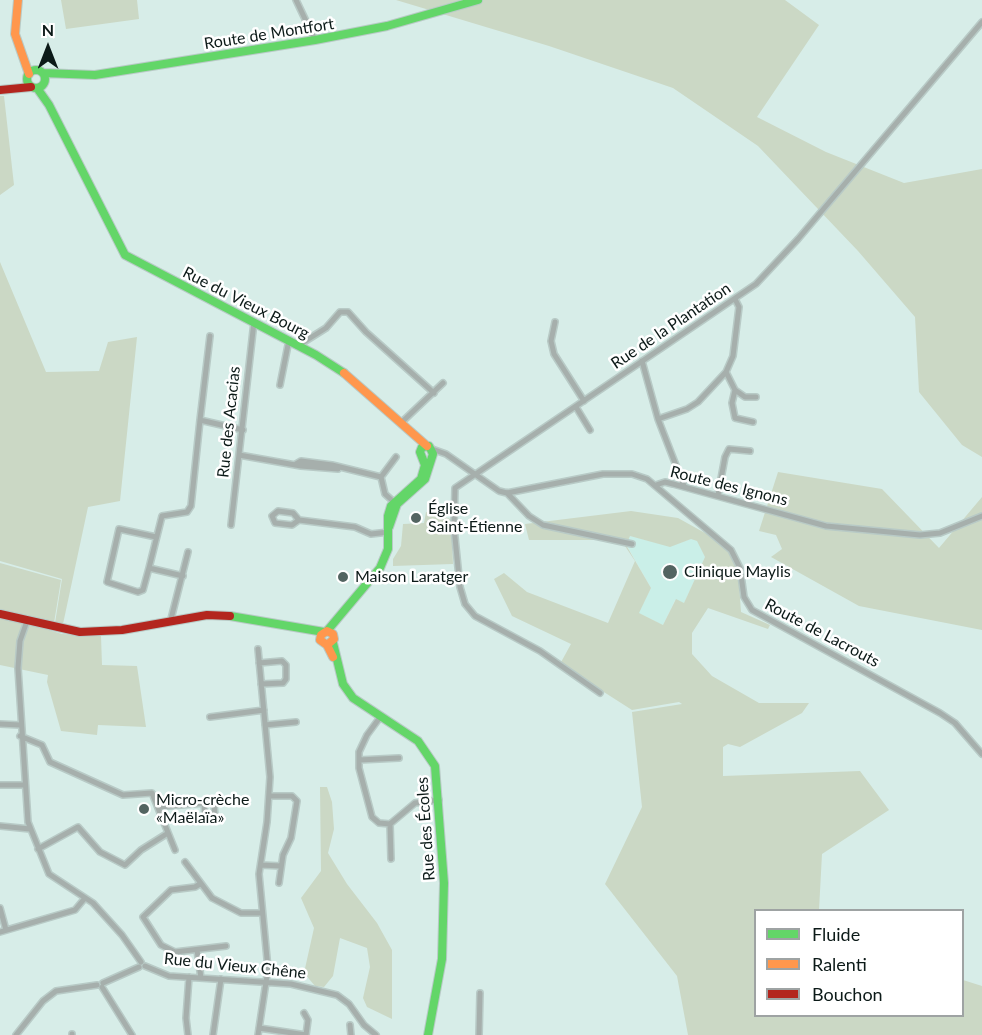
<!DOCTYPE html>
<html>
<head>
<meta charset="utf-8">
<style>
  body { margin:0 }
  #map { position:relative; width:982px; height:1035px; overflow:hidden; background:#d7ede8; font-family:Lato,sans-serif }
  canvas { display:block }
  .legend { position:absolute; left:754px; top:909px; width:210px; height:108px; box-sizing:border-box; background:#fff; border:2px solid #9ea3a3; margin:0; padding:8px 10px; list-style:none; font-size:18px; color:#0c1a18 }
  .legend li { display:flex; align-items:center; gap:12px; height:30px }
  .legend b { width:30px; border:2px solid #9ea3a3 }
  .north { position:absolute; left:18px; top:18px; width:60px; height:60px; -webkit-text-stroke:4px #fff; paint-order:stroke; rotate:0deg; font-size:16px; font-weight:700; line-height:24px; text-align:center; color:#0c1a18 }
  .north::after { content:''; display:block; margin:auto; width:21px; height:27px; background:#0c1a18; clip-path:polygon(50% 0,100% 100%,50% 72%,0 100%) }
</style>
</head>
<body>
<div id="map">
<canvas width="982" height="1035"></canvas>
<ul class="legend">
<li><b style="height:8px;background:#63d668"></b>Fluide</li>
<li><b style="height:8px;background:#ff974d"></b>Ralenti</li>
<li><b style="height:8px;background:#b3261e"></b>Bouchon</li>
</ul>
<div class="north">N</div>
</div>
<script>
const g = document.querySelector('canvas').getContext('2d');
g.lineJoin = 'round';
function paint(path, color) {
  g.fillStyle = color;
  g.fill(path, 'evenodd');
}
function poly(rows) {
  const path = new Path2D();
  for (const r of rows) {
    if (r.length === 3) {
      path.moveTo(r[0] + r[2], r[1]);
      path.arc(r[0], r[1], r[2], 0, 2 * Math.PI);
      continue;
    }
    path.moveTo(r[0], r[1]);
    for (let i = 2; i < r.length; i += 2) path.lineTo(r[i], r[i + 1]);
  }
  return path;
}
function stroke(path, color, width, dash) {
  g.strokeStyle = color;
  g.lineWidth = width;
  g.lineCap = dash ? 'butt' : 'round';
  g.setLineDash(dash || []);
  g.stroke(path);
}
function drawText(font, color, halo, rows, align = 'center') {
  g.font = font + ' Lato,sans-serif';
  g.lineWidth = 5;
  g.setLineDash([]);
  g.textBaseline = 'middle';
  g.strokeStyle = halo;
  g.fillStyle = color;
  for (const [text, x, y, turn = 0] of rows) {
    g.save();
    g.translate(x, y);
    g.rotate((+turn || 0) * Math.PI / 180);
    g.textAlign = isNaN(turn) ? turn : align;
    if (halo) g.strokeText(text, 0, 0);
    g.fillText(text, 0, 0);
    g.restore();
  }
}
paint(poly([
  [630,536,670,546,691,539,698,541,705,557,684,603,675,600,663,625,638,613,651,588,626,544]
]), '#caefe8');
paint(poly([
  [61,0,137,0,139,19,66,29],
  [396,0,785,0,819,25,757,117,826,152,904,183,982,169,982,457,962,445,919,392,915,317,858,251,758,146,673,88,549,46],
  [0,96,4,96,14,185,0,195],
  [0,262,46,372,99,371,108,342,137,337,120,501,88,507,63,624,55,623,62,579,0,561],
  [778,472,882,489,939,548,982,497,982,630,859,606,771,557,782,549,776,535,759,531],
  [631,511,678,518,714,538,730,550,738,569,741,612,770,625,768,629,708,608,692,633,692,654,712,676,759,703,809,703,802,713,740,747,728,744,723,747,723,776,860,771,889,810,822,854,819,910,756,910,756,1016,962,1016,963,980,982,986,982,1035,688,1035,677,976,605,884,642,807,632,712,682,704,679,702,632,710,560,664,571,644,512,616,494,579,504,573,527,592,608,623,635,561,621,540,529,540,525,524],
  [630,536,670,547,691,539,697,541,705,557,684,603,676,599,663,625,639,613,651,588,626,545],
  [426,512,451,519,453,564,393,566,393,559,401,546,403,524,424,523],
  [0,563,61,580,54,623,0,609],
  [0,615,62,634,101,636,102,665,137,666,146,727,98,725,97,735,61,731,47,682,48,675,0,665],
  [320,787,327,787,332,802,334,829,328,853,347,884,377,923,392,950,392,1019,367,1007,363,998,370,967,367,948,340,938,333,976,324,987,315,986,304,973,314,928,301,898,321,871]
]), '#cbd8c5');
const street = poly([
  [296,0,315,40],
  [555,322,551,341,554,354,584,401],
  [210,336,200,420,243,430],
  [299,345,326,328,340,312,348,312,366,332,434,393],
  [642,361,658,419,684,486],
  [726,372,735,390,732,403,735,418,753,422],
  [280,385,289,340],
  [735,390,745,397,756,397],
  [576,407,590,430],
  [658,419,687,409,698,402,726,372,733,356,739,307,735,299],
  [403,421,443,383],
  [432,449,446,454,499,491,507,493,603,474,632,474,647,479,731,550,740,568,744,597,752,610,940,713,955,723,982,754],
  [239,455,301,466,338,469],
  [296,464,301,461,332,465,381,477,385,494,395,503],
  [381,477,396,457],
  [656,485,665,482,673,484,826,526,889,532,920,535,940,533,982,516],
  [507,493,529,516,543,525,632,544],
  [718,495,725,457,729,449,750,451],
  [299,520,293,513,278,511,272,516,275,523,292,525,299,520,355,527,371,534,389,532],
  [231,525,254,322],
  [149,568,143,590,138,592,107,582,119,529,156,537],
  [183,576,149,568,162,516,187,512,191,506,200,420],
  [171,619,188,552],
  [27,621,20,641,18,668,28,822,49,874,93,903,122,935,141,962],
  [258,649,270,777,267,822,259,874,268,969,258,1035],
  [259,663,282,661,286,665,286,679,283,683,261,684],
  [600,693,540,651,475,616,465,604,460,587,454,528,455,488,756,284,798,239,982,22],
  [381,716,367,735,359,752,359,768,372,817,379,823,390,824,415,803,439,800],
  [210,717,264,710],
  [0,724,20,725],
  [265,725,296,722],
  [20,736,42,745,50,762,123,795,152,793,175,850],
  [359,760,399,758],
  [0,785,24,785],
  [270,796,292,796,297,801,291,838,283,855,279,883],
  [158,807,204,803,214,803,215,817,205,817,204,803],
  [390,824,391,859],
  [0,826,30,829],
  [38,849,78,827,100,852,125,865,141,850,168,833],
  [185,862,212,898,241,913,262,913],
  [261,865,281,866],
  [200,884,195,887,171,890,143,917,161,945,175,952,226,946],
  [0,908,6,930],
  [0,932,75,910,85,898],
  [197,950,201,978],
  [145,966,169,976,291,984,337,995,349,1004,364,1025,376,1035],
  [103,983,139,967],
  [102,987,132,1035],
  [304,1013,308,1020,306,1035],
  [350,1025,351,1035],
  [259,1028,306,1035],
  [72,1034,72,1035],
  [16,1035,43,1001,56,991,97,985],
  [188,1035,186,1018,189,977],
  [213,1035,221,979],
  [479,1035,480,993]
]);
const fast = poly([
  [36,79,9],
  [43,73,95,75,315,40,387,26,478,0],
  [37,88,49,105,125,255,316,355,344,373],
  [230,616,324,632],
  [327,631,380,568,388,549,388,516,391,506,421,479,425,465,420,452,422,447,429,446,433,454,425,479,397,504,389,527],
  [333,643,343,684,353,698,418,741,435,766,444,883,442,959,428,1035]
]);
const slow = poly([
  [18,0,15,34,29,74],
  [344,373,427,446],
  [327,645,334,639,333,634,327,631,321,635,320,640,327,645,333,657]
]);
const jam = poly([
  [0,90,31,87],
  [0,614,80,632,122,630,207,615,230,616]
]);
stroke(street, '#b8cac6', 8);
stroke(fast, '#b8cac6', 10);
stroke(slow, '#b8cac6', 10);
stroke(jam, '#b8cac6', 10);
stroke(street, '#a6afac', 5);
stroke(fast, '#63d668', 8);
stroke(slow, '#ff974d', 8);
stroke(jam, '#b3261e', 8);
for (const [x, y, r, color] of [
  [416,518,6,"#536461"],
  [670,572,8,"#536461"],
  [343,577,6,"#536461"],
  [144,809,6,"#536461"]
]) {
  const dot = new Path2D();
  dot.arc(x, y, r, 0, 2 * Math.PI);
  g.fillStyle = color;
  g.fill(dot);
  stroke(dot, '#fff', 2);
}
drawText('16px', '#0c1a18', '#fff', [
  ["Route de Montfort",269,34,-9],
  ["Rue du Vieux Bourg",246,303,27],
  ["Rue de la Plantation",671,326,-34],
  ["Rue des Acacias",229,422,-84],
  ["Route des Ignons",729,486,14],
  ["Route de Lacrouts",822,633,28],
  ["Rue des Écoles",426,829,-94],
  ["Rue du Vieux Chêne",235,966,6]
]);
drawText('16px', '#0c1a18', '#fff', [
  ["Église",428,509],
  ["Saint-Étienne",428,527],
  ["Clinique Maylis",684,572],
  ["Maison Laratger",355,577],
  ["Micro-crèche",156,800],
  ["«Maëlaïa»",156,818]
], 'left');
</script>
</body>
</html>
